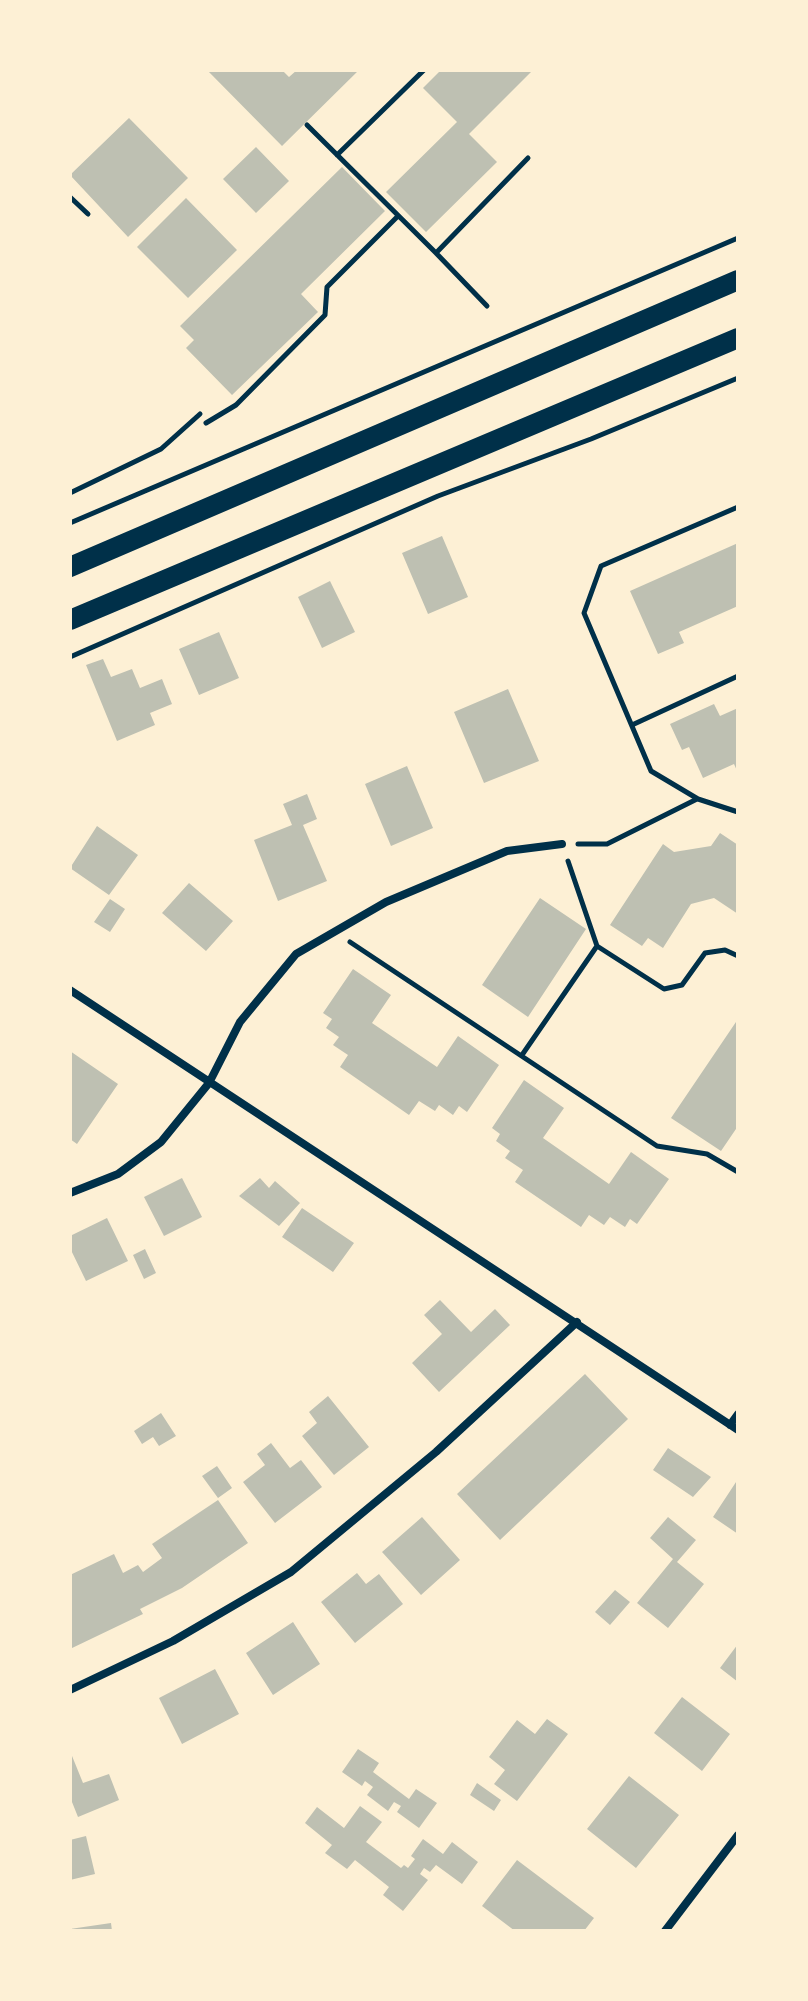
<!DOCTYPE html>
<html>
<head>
<meta charset="utf-8">
<style>
  body { margin:0 }
  #map { position:relative; width:808px; height:2001px; overflow:hidden; background:#fdf0d5; font-family:Inter,sans-serif }
  canvas { display:block }
  .frame { position:absolute; inset:0; border:72px solid #fdf0d5; pointer-events:none }
</style>
</head>
<body>
<div id="map">
<canvas width="808" height="2001"></canvas>
<div class="frame"></div>
</div>
<script>
const g = document.querySelector('canvas').getContext('2d');
g.lineJoin = 'round';
function paint(path, color) {
  g.fillStyle = color;
  g.fill(path, 'evenodd');
}
function poly(rows) {
  const path = new Path2D();
  for (const r of rows) {
    path.moveTo(r[0], r[1]);
    for (let i = 2; i < r.length; i += 2) path.lineTo(r[i], r[i + 1]);
  }
  return path;
}
function stroke(path, color, width, dash) {
  g.strokeStyle = color;
  g.lineWidth = width;
  g.lineCap = dash ? 'butt' : 'round';
  g.setLineDash(dash || []);
  g.stroke(path);
}
paint(poly([
  [207,70,282,70,289,77,297,70,359,70,282,146],
  [441,70,533,70,469,134,497,162,426,232,386,192,457,122,423,88],
  [129,118,188,178,128,237,70,175],
  [256,147,289,181,256,213,223,179],
  [342,167,385,211,301,294,318,312,232,395,186,348,194,340,180,326],
  [186,198,237,250,188,298,137,247],
  [442,536,468,597,428,614,402,553],
  [738,543,738,606,679,632,684,643,658,654,630,591],
  [330,581,355,632,322,648,298,597],
  [219,632,239,678,199,695,179,649],
  [103,659,111,677,132,669,140,688,162,679,172,704,150,713,155,725,117,741,86,665],
  [508,689,539,761,484,783,454,712],
  [714,704,720,716,738,708,738,773,734,764,703,778,689,747,682,750,670,724],
  [407,766,433,828,391,846,365,784],
  [307,794,317,819,303,825,327,881,278,901,254,840,292,825,283,804],
  [97,826,138,855,109,895,70,868],
  [720,833,738,845,738,914,714,898,691,904,663,948,648,938,642,946,610,925,663,844,674,852,711,846],
  [189,883,233,921,206,951,162,913],
  [540,898,586,929,528,1017,482,985],
  [110,899,125,909,110,932,94,922],
  [353,969,391,995,372,1023,437,1067,458,1036,499,1065,467,1112,459,1106,453,1115,439,1105,435,1111,419,1101,409,1115,340,1067,348,1055,333,1045,339,1037,326,1028,332,1019,323,1013],
  [738,1019,738,1126,721,1151,671,1118],
  [70,1051,118,1084,77,1144,70,1139],
  [524,1080,564,1108,543,1138,609,1184,631,1152,669,1179,637,1224,630,1219,625,1227,610,1217,604,1225,589,1215,581,1227,515,1182,523,1170,505,1158,510,1151,496,1141,500,1134,492,1128],
  [182,1178,202,1217,164,1236,144,1197],
  [260,1178,269,1188,275,1181,300,1203,279,1226,239,1196],
  [302,1208,354,1243,333,1272,282,1237],
  [107,1218,128,1261,86,1281,70,1248,70,1236],
  [145,1249,156,1273,144,1279,133,1255],
  [440,1300,471,1332,495,1309,510,1325,439,1392,412,1363,442,1334,424,1315],
  [585,1374,628,1419,500,1540,457,1494],
  [328,1396,369,1447,334,1475,302,1436,317,1423,309,1412],
  [161,1413,176,1436,159,1446,153,1437,142,1444,134,1431],
  [271,1443,290,1468,301,1460,322,1487,275,1523,243,1482,265,1465,257,1454],
  [668,1448,711,1477,693,1497,653,1470],
  [217,1466,232,1488,218,1498,202,1476],
  [738,1479,738,1534,713,1517],
  [218,1500,248,1543,182,1588,140,1609,143,1614,70,1649,70,1575,114,1554,123,1573,138,1565,143,1572,162,1558,152,1544],
  [422,1517,460,1560,421,1595,382,1552],
  [668,1517,696,1540,677,1562,704,1584,668,1628,637,1603,673,1559,650,1538],
  [357,1573,366,1584,379,1574,403,1604,355,1643,321,1602],
  [615,1590,630,1602,610,1625,595,1612],
  [293,1622,320,1664,273,1695,246,1653],
  [738,1644,738,1682,720,1668],
  [215,1669,239,1714,182,1744,159,1698],
  [682,1697,730,1734,702,1771,654,1733],
  [547,1719,568,1734,517,1801,494,1784,505,1770,489,1757,517,1720,535,1734],
  [358,1749,379,1763,373,1772,409,1799,416,1789,437,1803,419,1828,397,1812,401,1806,394,1802,388,1811,367,1795,373,1787,365,1781,362,1786,342,1772],
  [70,1751,83,1783,109,1774,119,1800,78,1817,70,1797],
  [629,1776,679,1815,636,1868,587,1829],
  [477,1783,501,1800,494,1811,470,1795],
  [360,1806,382,1822,366,1842,401,1868,404,1865,408,1868,415,1859,411,1856,423,1839,443,1854,452,1842,478,1862,462,1884,436,1865,430,1872,424,1868,420,1874,428,1880,403,1911,383,1895,389,1887,355,1860,347,1869,325,1853,332,1845,305,1823,317,1807,344,1828],
  [86,1836,95,1874,70,1880,70,1840],
  [517,1860,594,1918,584,1931,515,1931,482,1906],
  [111,1923,112,1931,70,1931,70,1929]
]), '#bec0b2');
stroke(poly([
  [307,125,436,253],
  [337,155,424,70],
  [70,197,88,214],
  [487,306,436,253,528,158],
  [206,423,236,405,325,315,327,287,398,216],
  [70,493,161,449,200,414],
  [738,507,601,566,584,613,651,771,698,799,738,812],
  [70,523,738,238],
  [70,657,438,496,591,439,738,378],
  [632,725,738,676],
  [578,844,607,844,697,799],
  [350,942,657,1146,707,1154,738,1172],
  [597,946,664,989,682,985,705,953,725,950,738,956],
  [522,1055,597,946,568,861]
]), '#003049', 5);
stroke(poly([
  [70,990,738,1430],
  [70,1193,118,1174,161,1142,209,1083,240,1022,296,954,386,902,507,851,562,844],
  [730,1425,738,1414],
  [70,1690,173,1641,291,1572,436,1452,577,1322],
  [665,1931,738,1835]
]), '#003049', 8);
stroke(poly([
  [70,567,738,280],
  [70,620,738,338]
]), '#003049', 20);
</script>
</body>
</html>
